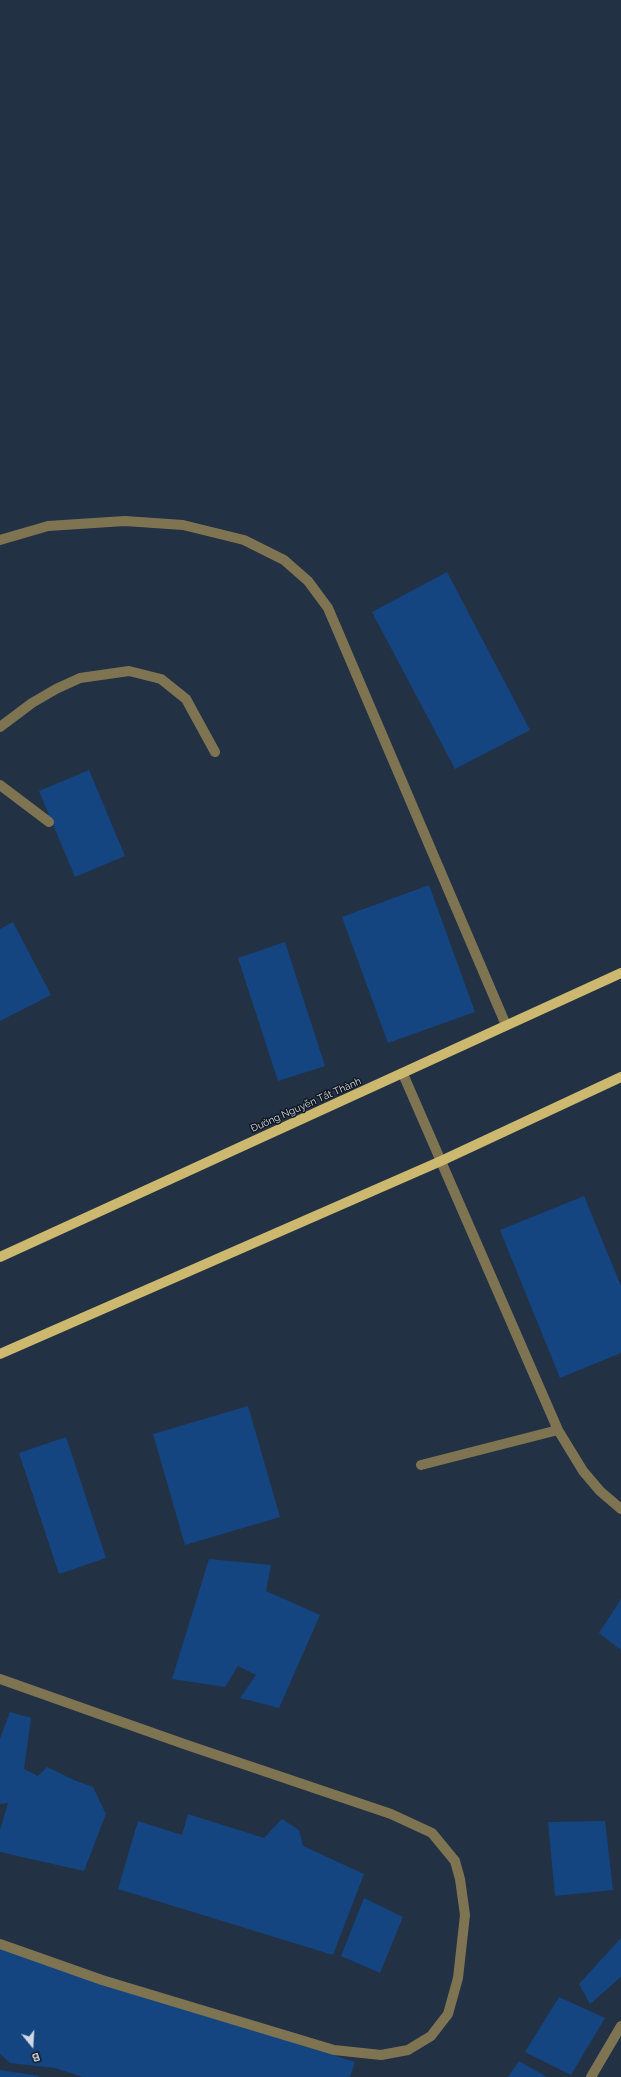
<!DOCTYPE html>
<html>
<head>
<meta charset="utf-8">
<style>
  body { margin:0 }
  #map { position:relative; width:621px; height:2077px; overflow:hidden; background:#233144; font-family:Raleway,sans-serif }
  canvas { display:block }
  .north { position:absolute; left:12px; top:2025px; width:40px; height:40px; -webkit-text-stroke:3px #121921; paint-order:stroke; rotate:162deg; font-size:11px; font-weight:700; line-height:16px; text-align:center; color:#cfd8e4 }
  .north::after { content:''; display:block; margin:auto; width:14px; height:18px; background:#cfd8e4; clip-path:polygon(50% 0,100% 100%,50% 72%,0 100%) }
</style>
</head>
<body>
<div id="map">
<canvas width="621" height="2077"></canvas>
<div class="north">B</div>
</div>
<script>
const g = document.querySelector('canvas').getContext('2d');
g.lineJoin = 'round';
function paint(path, color) {
  g.fillStyle = color;
  g.fill(path, 'evenodd');
}
function poly(rows) {
  const path = new Path2D();
  for (const r of rows) {
    path.moveTo(r[0], r[1]);
    for (let i = 2; i < r.length; i += 2) path.lineTo(r[i], r[i + 1]);
  }
  return path;
}
function stroke(path, color, width, dash) {
  g.strokeStyle = color;
  g.lineWidth = width;
  g.lineCap = dash ? 'butt' : 'round';
  g.setLineDash(dash || []);
  g.stroke(path);
}
function drawText(font, color, halo, rows, align = 'center') {
  g.font = font + ' Raleway,sans-serif';
  g.lineWidth = 3;
  g.setLineDash([]);
  g.textBaseline = 'middle';
  g.strokeStyle = halo;
  g.fillStyle = color;
  for (const [text, x, y, turn = 0] of rows) {
    g.save();
    g.translate(x, y);
    g.rotate((+turn || 0) * Math.PI / 180);
    g.textAlign = isNaN(turn) ? turn : align;
    if (halo) g.strokeText(text, 0, 0);
    g.fillText(text, 0, 0);
    g.restore();
  }
}
paint(poly([
  [447,572,530,730,455,769,372,612],
  [89,770,125,856,75,877,39,791],
  [429,885,475,1012,388,1043,342,917],
  [13,922,51,995,0,1021,0,929],
  [285,942,325,1066,278,1081,238,958],
  [584,1196,621,1286,621,1353,560,1378,500,1230],
  [248,1406,280,1517,185,1545,153,1434],
  [66,1437,106,1558,59,1574,19,1453],
  [209,1559,271,1565,266,1591,320,1615,279,1708,240,1698,256,1675,238,1666,225,1687,172,1679],
  [621,1599,621,1650,599,1633],
  [10,1712,31,1718,24,1769,38,1776,47,1767,74,1780,93,1787,106,1814,84,1871,0,1852,0,1830,8,1803,0,1804,0,1739],
  [188,1814,264,1838,282,1819,299,1830,303,1846,364,1874,333,1955,118,1889,138,1821,182,1835],
  [605,1821,613,1890,555,1896,548,1822],
  [364,1898,403,1917,380,1973,341,1956],
  [621,1938,621,1977,590,2004,579,1984],
  [0,1949,355,2062,350,2077,83,2077,55,2068,10,2063,0,2054],
  [559,1997,605,2018,571,2075,525,2052],
  [519,2061,547,2077,508,2077],
  [0,2070,39,2076,39,2077,0,2077]
]), '#144580');
stroke(poly([
  [0,540,48,526,125,521,183,525,244,540,284,560,308,581,328,608,506,1025],
  [0,727,32,703,56,689,80,678,129,671,161,679,186,699,215,752],
  [0,785,49,822],
  [403,1074,558,1430,583,1471,600,1491,621,1509],
  [421,1465,558,1430],
  [0,1679,184,1744,391,1814,432,1833,455,1861,460,1879,465,1915,458,1978,448,2014,431,2036,408,2050,381,2055,334,2050,102,1980,0,1944],
  [591,2077,621,2026]
]), '#7e7452', 10);
stroke(poly([
  [0,1257,621,973],
  [0,1354,441,1161,621,1077]
]), '#ccb86f', 10);
drawText('10px', '#cfd8e4', '#121921', [
  ["Đường Nguyễn Tất Thành",306,1105,-24]
]);
</script>
</body>
</html>
